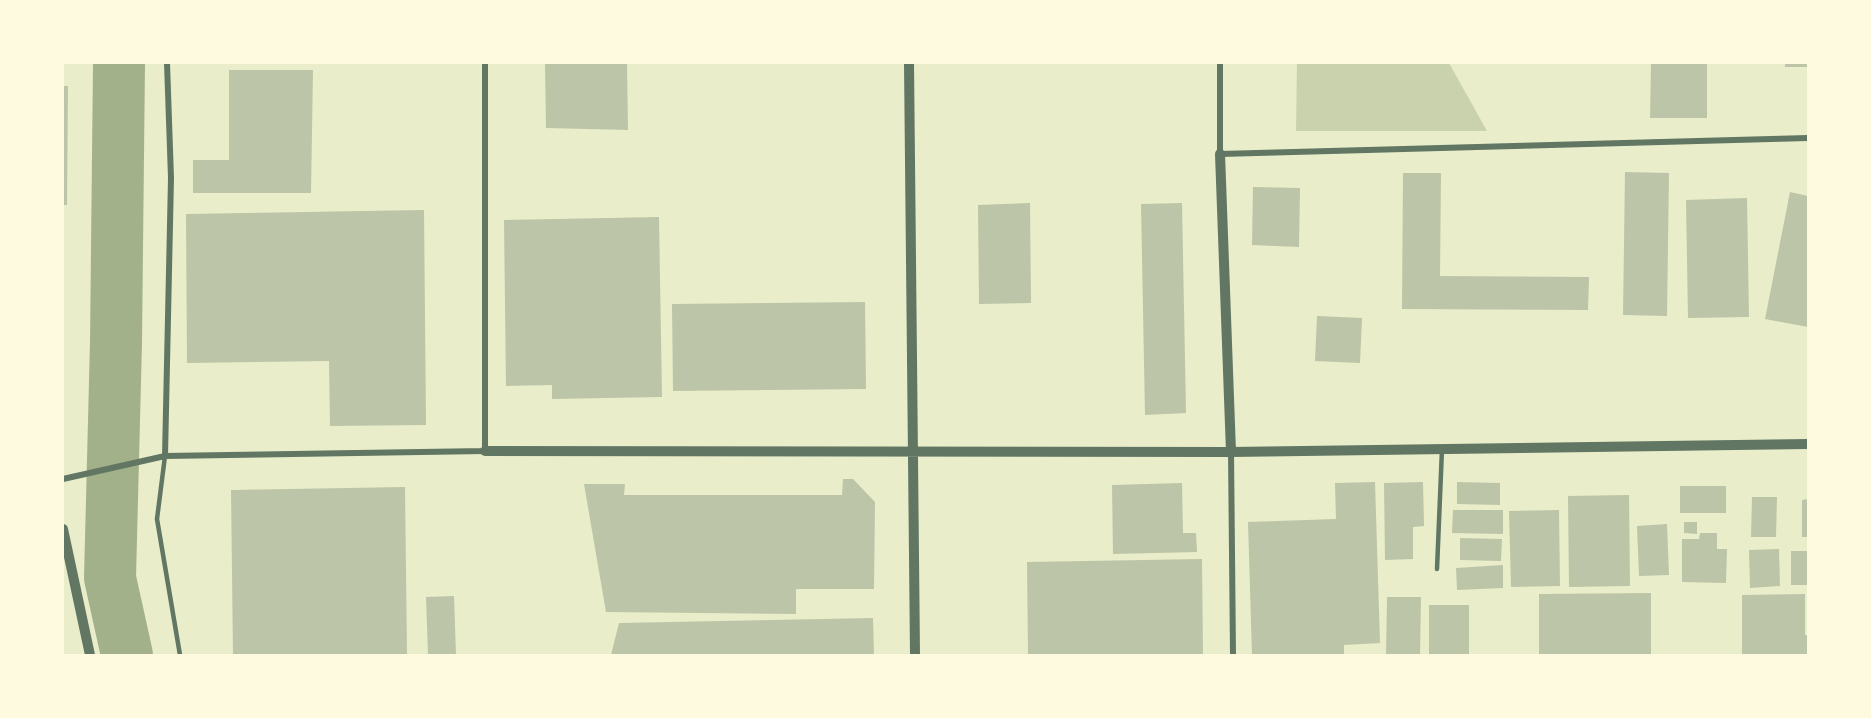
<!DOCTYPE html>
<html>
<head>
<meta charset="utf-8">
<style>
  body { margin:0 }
  #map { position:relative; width:1871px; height:718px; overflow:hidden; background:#e9edc9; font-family:"Work Sans",sans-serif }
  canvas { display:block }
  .frame { position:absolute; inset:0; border:64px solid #fefae0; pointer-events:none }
</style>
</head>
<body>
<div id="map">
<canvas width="1871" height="718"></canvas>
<div class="frame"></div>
</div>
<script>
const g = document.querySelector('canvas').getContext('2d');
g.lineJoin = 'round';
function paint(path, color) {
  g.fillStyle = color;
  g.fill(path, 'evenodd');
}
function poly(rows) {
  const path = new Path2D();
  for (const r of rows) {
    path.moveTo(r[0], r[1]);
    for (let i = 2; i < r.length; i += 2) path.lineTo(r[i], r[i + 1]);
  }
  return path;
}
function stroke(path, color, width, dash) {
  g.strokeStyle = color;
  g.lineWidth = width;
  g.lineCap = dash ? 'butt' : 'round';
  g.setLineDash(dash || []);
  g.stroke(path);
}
paint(poly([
  [1297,63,1449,63,1487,131,1296,131]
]), '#cad2ad');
stroke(poly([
  [119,63,116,342,110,578,127,655]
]), '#a3b18a', 52);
paint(poly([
  [545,63,627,63,628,130,546,128],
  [1651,63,1707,63,1707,118,1650,118],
  [1785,63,1808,63,1808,67,1785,67],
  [229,70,313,70,311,193,193,193,193,160,229,160],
  [63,86,68,86,67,205,63,205],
  [1625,172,1669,173,1667,316,1623,315],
  [1403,173,1441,173,1440,276,1589,277,1588,310,1402,309],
  [1253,187,1300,188,1299,247,1252,245],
  [1790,192,1808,196,1808,327,1765,319],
  [1747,198,1749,317,1688,318,1686,200],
  [1030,203,1031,303,979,304,978,205],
  [1182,203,1186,413,1145,415,1141,204],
  [424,210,426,425,330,426,329,361,187,363,186,214],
  [659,217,662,397,552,399,552,385,506,386,504,220],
  [865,302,866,389,673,391,672,304],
  [1317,316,1362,318,1360,363,1315,361],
  [843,479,853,479,875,502,874,589,796,589,796,614,606,612,584,484,625,484,624,495,842,495],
  [1375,482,1380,643,1344,645,1344,655,1252,655,1248,522,1336,519,1335,483],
  [1423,482,1424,526,1413,527,1413,559,1385,560,1384,483],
  [1457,482,1500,483,1500,505,1457,504],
  [1182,483,1183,533,1196,533,1197,552,1113,554,1112,485],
  [1680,486,1726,486,1726,513,1680,513],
  [405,487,407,655,233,655,231,490],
  [1629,495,1630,586,1569,587,1568,496],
  [1752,497,1777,497,1776,537,1751,537],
  [1808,499,1808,537,1802,537,1802,500],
  [1453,510,1503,510,1503,534,1452,533],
  [1559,510,1560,586,1511,587,1509,511],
  [1684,522,1697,522,1697,534,1684,533],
  [1667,524,1669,575,1639,576,1637,526],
  [1700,533,1717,533,1717,549,1727,549,1726,583,1682,582,1682,539,1699,539],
  [1460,538,1502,539,1501,561,1460,560],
  [1779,549,1780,586,1750,588,1749,550],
  [1791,551,1808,551,1808,585,1791,585],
  [1202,559,1203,655,1028,655,1027,562],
  [1503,565,1503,588,1457,590,1456,568],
  [1651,593,1651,655,1539,655,1539,594],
  [1805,594,1805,635,1808,635,1808,655,1742,655,1742,595],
  [454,596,456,655,428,655,426,597],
  [1387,597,1421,597,1420,655,1386,655],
  [1429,605,1469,605,1469,655,1429,655],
  [873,618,874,655,611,655,619,623]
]), '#bcc5a7');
stroke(poly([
  [165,456,157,519,180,655],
  [1437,569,1442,449]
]), '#617663', 4.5);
stroke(poly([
  [1220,63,1220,154,1808,138],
  [1231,452,1233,655],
  [165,456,171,178,167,63],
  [63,479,165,456,485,451,485,63]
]), '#617663', 6);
stroke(poly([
  [909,63,915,655],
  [1220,154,1231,452],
  [485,451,1231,452,1808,444],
  [63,529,90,655]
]), '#617663', 10);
</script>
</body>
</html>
